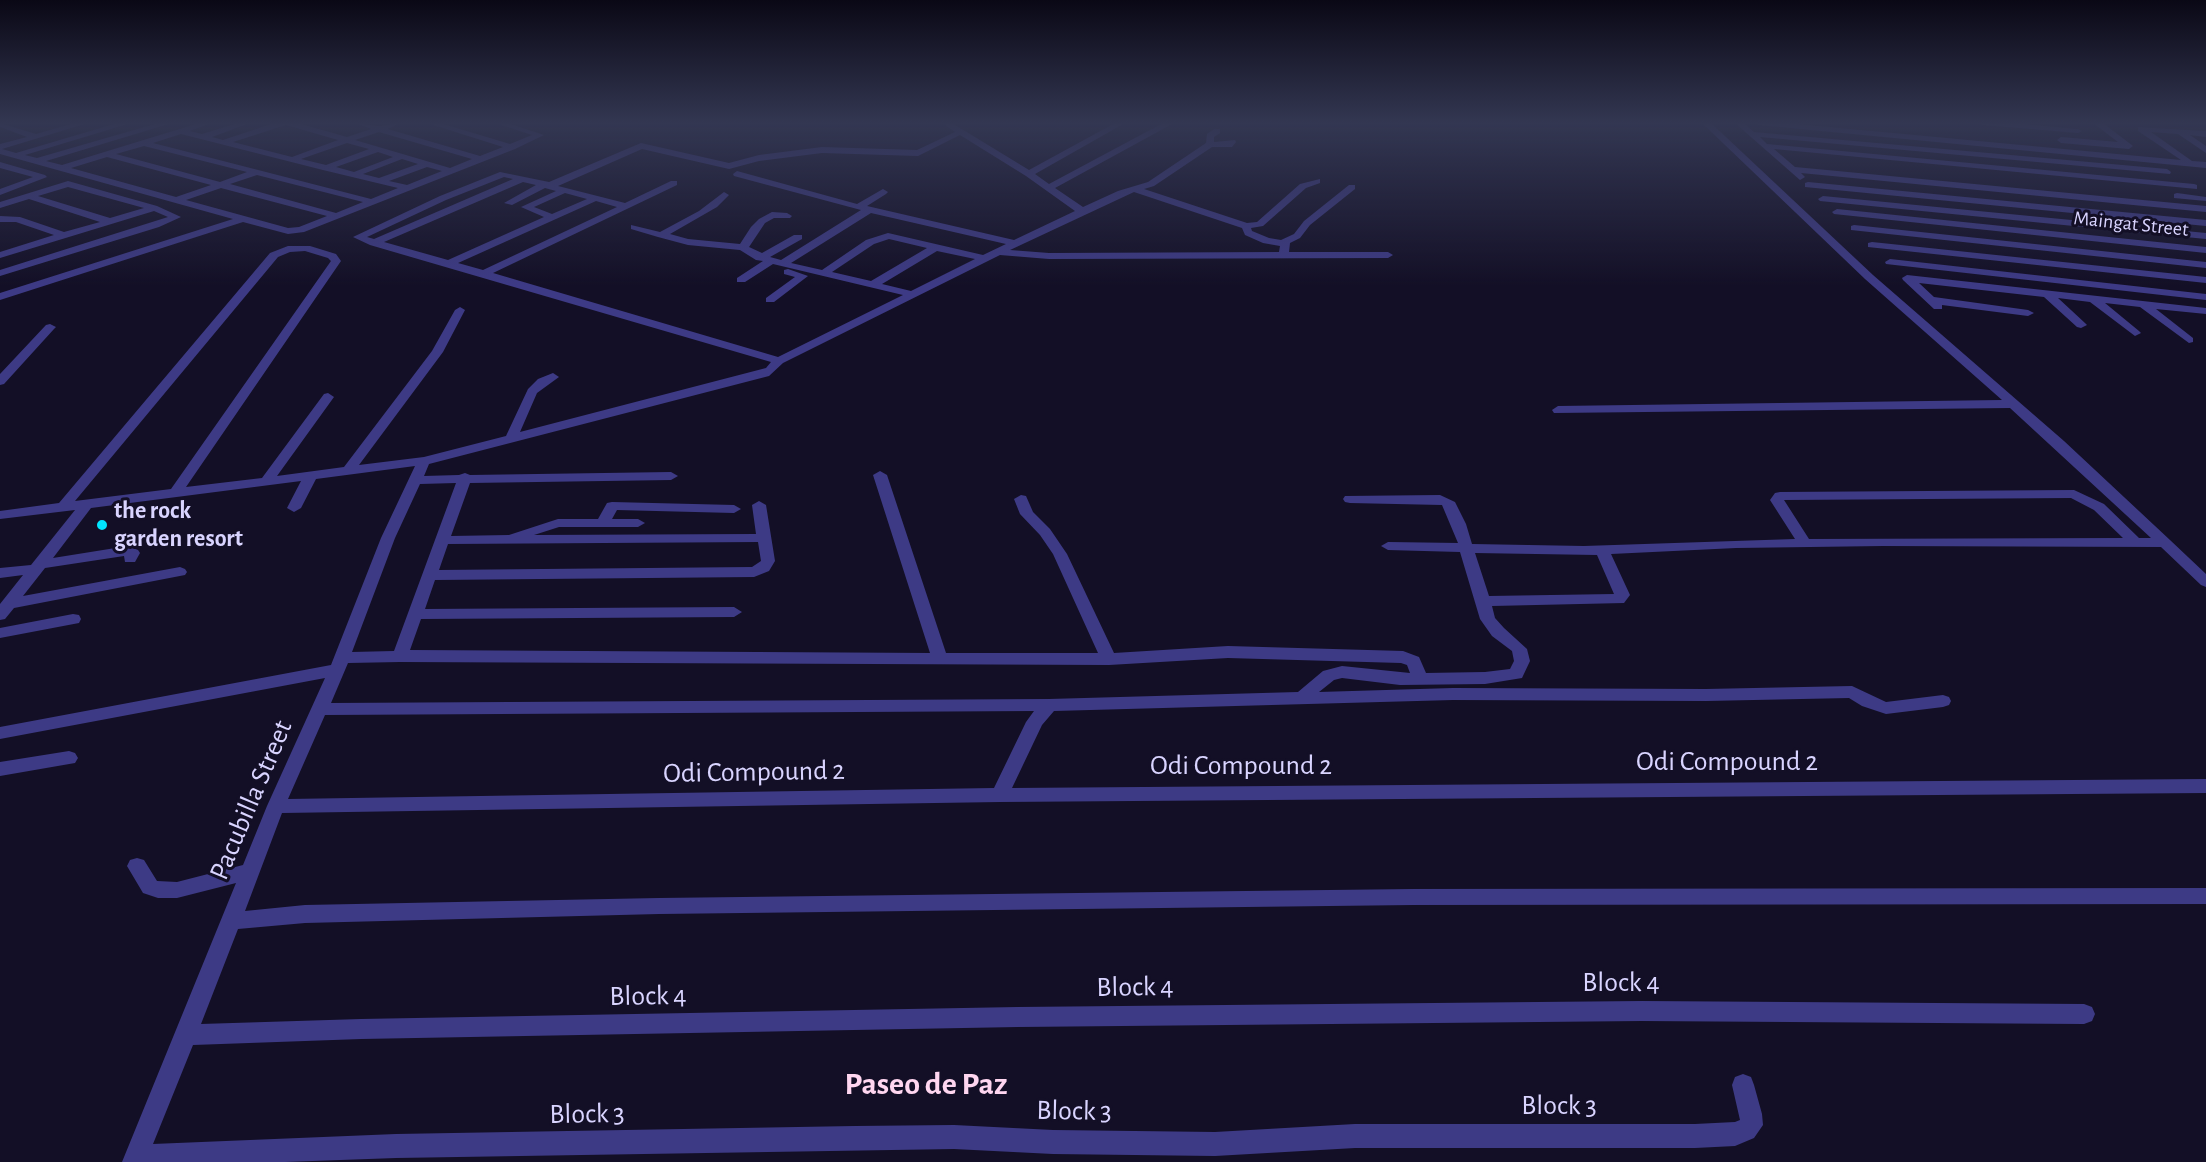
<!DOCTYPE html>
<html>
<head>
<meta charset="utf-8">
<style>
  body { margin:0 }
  canvas { display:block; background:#130f26 }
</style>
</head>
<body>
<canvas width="2206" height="1162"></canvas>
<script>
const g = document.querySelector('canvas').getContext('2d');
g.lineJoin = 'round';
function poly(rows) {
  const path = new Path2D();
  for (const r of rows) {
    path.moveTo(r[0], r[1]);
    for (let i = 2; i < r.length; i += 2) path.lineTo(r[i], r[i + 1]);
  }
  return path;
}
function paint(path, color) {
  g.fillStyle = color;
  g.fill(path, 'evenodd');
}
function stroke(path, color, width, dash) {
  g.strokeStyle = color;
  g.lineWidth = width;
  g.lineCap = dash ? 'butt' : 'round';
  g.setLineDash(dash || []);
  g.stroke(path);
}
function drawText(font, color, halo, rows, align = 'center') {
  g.font = font + ' "Alegreya Sans",sans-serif';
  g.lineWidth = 6;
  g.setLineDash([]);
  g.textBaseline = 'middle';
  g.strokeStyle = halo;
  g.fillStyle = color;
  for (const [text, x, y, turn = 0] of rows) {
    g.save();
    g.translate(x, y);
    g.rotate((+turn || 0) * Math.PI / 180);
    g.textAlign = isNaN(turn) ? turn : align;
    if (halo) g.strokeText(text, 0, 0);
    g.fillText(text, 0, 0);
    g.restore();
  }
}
paint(poly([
  [0,123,36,134,74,123,88,123,2,149,16,153,117,123,131,123,25,155,37,158,158,123,172,123,46,161,62,165,199,123,212,123,190,131,202,134,237,123,250,123,212,137,223,140,274,123,298,123,347,137,371,129,355,123,379,126,400,123,388,129,480,156,503,147,427,123,440,123,510,144,532,135,495,123,508,123,544,135,515,149,304,232,288,234,243,222,0,300,0,293,233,219,0,154,0,144,27,137,0,127,0,123],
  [286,125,338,140,292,157,233,142,286,125],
  [379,132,472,159,450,168,355,140,379,132],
  [181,134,323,170,398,188,371,199,153,143,181,134],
  [347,143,369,149,326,165,301,159,347,143],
  [144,146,247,172,220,182,116,154,144,146],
  [378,152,393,157,354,172,336,167,378,152],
  [107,157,211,185,176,197,71,168,107,157],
  [402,159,418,164,379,178,363,174,402,159],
  [427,167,442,171,407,185,389,181,427,167],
  [257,175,363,202,336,213,230,184,257,175],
  [221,188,327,216,299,227,288,228,186,200,221,188],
  [942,123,952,123,1029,170,1115,123,1125,123,1035,174,1049,184,1163,123,1174,123,1055,188,1083,207,1118,191,1148,182,1206,143,1207,134,1214,129,1220,129,1220,133,1214,137,1214,142,1235,140,1236,142,1232,147,1212,147,1154,186,1144,189,1247,223,1257,222,1300,184,1320,179,1320,183,1306,188,1263,226,1251,228,1252,231,1269,238,1281,240,1294,234,1304,221,1349,185,1355,185,1355,189,1310,225,1300,238,1290,243,1289,252,1388,252,1393,255,1388,258,1049,259,1000,255,783,363,769,376,429,464,424,476,459,475,465,473,470,475,671,472,678,476,671,480,470,483,451,536,509,535,558,519,598,519,607,503,612,502,734,505,741,509,734,513,617,510,612,519,638,519,645,523,638,527,559,527,534,535,756,534,752,505,759,501,766,505,775,561,769,571,754,577,435,580,425,609,734,607,742,612,734,617,421,619,410,650,930,653,873,475,880,471,887,475,946,653,1098,653,1053,554,1040,535,1020,514,1014,499,1021,495,1026,496,1033,512,1050,529,1067,554,1114,653,1228,646,1403,651,1419,657,1426,673,1485,672,1510,669,1514,661,1512,651,1492,636,1480,619,1460,552,1388,550,1381,546,1388,542,1458,543,1442,505,1350,503,1345,502,1343,499,1345,496,1440,495,1455,502,1466,524,1472,544,1584,546,1795,539,1770,500,1775,493,1780,492,2074,490,2104,504,2139,538,2151,538,2010,408,1554,413,1552,410,1558,406,2002,400,1865,279,1702,123,1711,123,1873,275,2064,441,2170,540,2206,574,2206,587,2201,585,2161,547,1883,546,1736,548,1611,554,1630,595,1624,603,1492,606,1495,618,1504,628,1527,649,1530,661,1522,678,1485,684,1400,685,1342,678,1334,680,1319,692,1453,688,1706,689,1852,686,1886,702,1943,695,1949,697,1951,701,1949,705,1943,707,1886,714,1862,706,1849,698,1706,701,1453,700,1054,711,1042,725,1012,788,2206,779,2206,793,1000,802,282,813,245,911,305,905,659,898,1413,889,2206,888,2206,904,1413,905,659,914,305,923,238,929,201,1024,361,1019,1018,1007,1642,1001,2084,1004,2092,1007,2095,1014,2092,1021,2084,1024,1642,1021,1018,1027,361,1039,193,1045,153,1144,396,1134,855,1126,954,1125,1053,1130,1215,1132,1355,1124,1695,1124,1735,1122,1740,1120,1732,1085,1735,1077,1743,1074,1751,1077,1754,1085,1762,1114,1763,1125,1754,1138,1735,1146,1695,1148,1355,1148,1215,1156,1053,1154,954,1149,396,1158,285,1162,122,1162,236,883,177,898,158,898,143,893,127,866,130,860,137,858,144,860,157,881,177,882,243,865,267,806,325,678,0,739,0,727,331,665,381,538,415,466,316,479,301,508,294,512,287,508,301,481,91,508,53,558,128,546,138,550,140,553,135,562,125,562,124,556,45,568,23,596,180,567,185,569,187,572,185,575,14,608,5,619,0,620,0,604,23,575,0,578,0,568,31,565,75,510,0,519,0,511,59,503,270,253,288,246,310,246,336,254,341,261,186,487,262,478,324,394,328,393,334,397,277,476,344,467,432,351,455,310,460,307,465,310,443,352,359,465,424,457,506,436,528,389,538,379,553,373,559,377,537,393,520,432,766,368,771,362,370,245,353,237,440,196,500,172,549,182,641,143,729,163,759,155,822,147,917,150,955,132,942,123],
  [960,135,1026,176,1075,211,1014,240,867,206,886,194,888,192,883,189,857,204,737,171,733,174,734,176,861,210,781,260,770,257,802,239,802,235,794,235,762,253,749,247,765,223,774,218,790,218,792,216,787,213,772,212,759,219,751,227,740,244,688,239,670,234,717,207,729,195,724,192,699,211,660,232,631,225,631,229,658,237,688,245,740,250,756,260,763,261,737,278,737,282,745,282,773,264,903,295,778,357,493,273,677,185,677,181,671,181,625,203,558,186,642,149,729,169,759,161,822,153,918,156,960,135],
  [504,177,513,179,374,239,367,237,446,200,504,177],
  [523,182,536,185,504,203,512,205,545,188,556,191,521,207,544,217,448,260,384,242,523,182],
  [1134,192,1242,228,1245,235,1263,243,1280,246,1279,252,1049,253,1010,250,1134,192],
  [565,193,587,199,552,214,534,207,565,193],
  [596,201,617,207,483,270,458,263,596,201],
  [871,213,1006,244,983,255,888,233,866,240,822,270,791,263,871,213],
  [889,239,927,248,871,281,832,272,874,244,889,239],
  [305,251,328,258,331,261,171,489,75,501,278,257,290,252,305,251],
  [937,251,975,259,911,291,882,284,937,251],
  [456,483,394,651,352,652,395,538,420,484,456,483],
  [2071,498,2094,510,2123,538,1809,539,1784,500,2071,498],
  [758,542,761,561,752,567,439,570,448,544,758,542],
  [1475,553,1597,555,1614,594,1489,596,1475,553],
  [1228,658,1401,663,1407,665,1410,673,1342,666,1323,671,1298,692,1049,699,331,703,348,663,400,662,1109,665,1228,658],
  [1034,711,1026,722,994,788,288,799,325,715,1034,711],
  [1735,123,1744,123,1754,132,2167,169,2171,172,2170,174,1760,137,1767,144,2194,184,2197,185,2197,189,1774,149,1795,167,2206,206,2206,212,1801,173,1805,177,1800,180,1735,123],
  [1755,123,1787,123,2181,160,2138,131,2138,127,2206,131,2206,137,2190,135,2206,146,2206,153,2178,134,2151,132,2192,161,2206,162,2206,168,1759,125,1755,123],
  [1978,123,2014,123,2078,129,2082,131,2078,133,1982,125,1978,123],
  [2093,123,2103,123,2133,146,2129,149,2061,143,2057,140,2061,137,2118,142,2093,123],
  [0,162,45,175,47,177,0,195,0,189,33,177,0,168,0,162],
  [68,181,157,206,181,217,159,227,0,276,0,270,168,217,154,211,0,258,0,252,54,235,16,222,0,222,0,216,20,217,64,232,100,222,29,199,0,208,0,202,68,181],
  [68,187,144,208,110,218,38,196,68,187],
  [1808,182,2206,220,2206,226,1805,187,1805,183,1808,182],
  [2177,193,2206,197,2206,201,2174,198,2174,194,2177,193],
  [1823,196,2206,233,2206,239,1820,201,1818,199,1823,196],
  [1837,209,2206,247,2206,253,1834,214,1832,212,1837,209],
  [1854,225,2206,262,2206,268,1851,230,1851,226,1854,225],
  [1872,242,2206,277,2206,283,1868,247,1868,243,1872,242],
  [1890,259,2206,294,2206,300,1886,264,1885,262,1890,259],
  [788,269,808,276,774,302,766,302,766,298,795,277,784,274,784,270,788,269],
  [1907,275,2206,308,2206,314,2156,309,2193,338,2193,342,2189,343,2140,307,2105,303,2139,331,2141,333,2135,336,2090,302,2058,298,2085,323,2087,325,2081,328,2077,327,2044,297,1919,283,1934,297,2028,310,2034,313,2028,316,1942,305,1942,309,1934,309,1903,280,1902,278,1907,275],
  [50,324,56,327,54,329,4,384,0,385,0,374,46,325,50,324],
  [73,614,79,615,81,619,79,623,0,638,0,628,73,614],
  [69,751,75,753,78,758,75,763,0,776,0,762,69,751]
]), '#3d3a85');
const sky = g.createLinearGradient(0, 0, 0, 286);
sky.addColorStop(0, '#0a0815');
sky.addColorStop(0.43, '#333752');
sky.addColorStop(1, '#33375200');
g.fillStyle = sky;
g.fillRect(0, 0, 2206, 286);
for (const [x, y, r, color] of [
  [102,525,6,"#00e5ff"]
]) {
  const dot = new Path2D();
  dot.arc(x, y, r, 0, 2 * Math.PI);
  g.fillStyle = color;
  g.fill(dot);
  stroke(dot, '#130f26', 2);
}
drawText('20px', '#d9d4ff', '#130f26', [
  ["Maingat Street",2131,224,6]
]);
drawText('bold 24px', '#d9d4ff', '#130f26', [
  ["the rock",114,511],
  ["garden resort",114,539]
], 'left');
drawText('28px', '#d9d4ff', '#130f26', [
  ["Odi Compound 2",1727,762],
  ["Odi Compound 2",1241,766],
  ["Odi Compound 2",754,772,-1],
  ["Pacubilla Street",251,800,-67],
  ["Block 4",1621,983],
  ["Block 4",1135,987,-1],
  ["Block 4",648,996,-1],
  ["Block 3",1559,1106],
  ["Block 3",1074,1111,1],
  ["Block 3",587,1114,-1]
]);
drawText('bold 32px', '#ffd6f0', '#130f26', [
  ["Paseo de Paz",926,1084]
]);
</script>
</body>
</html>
